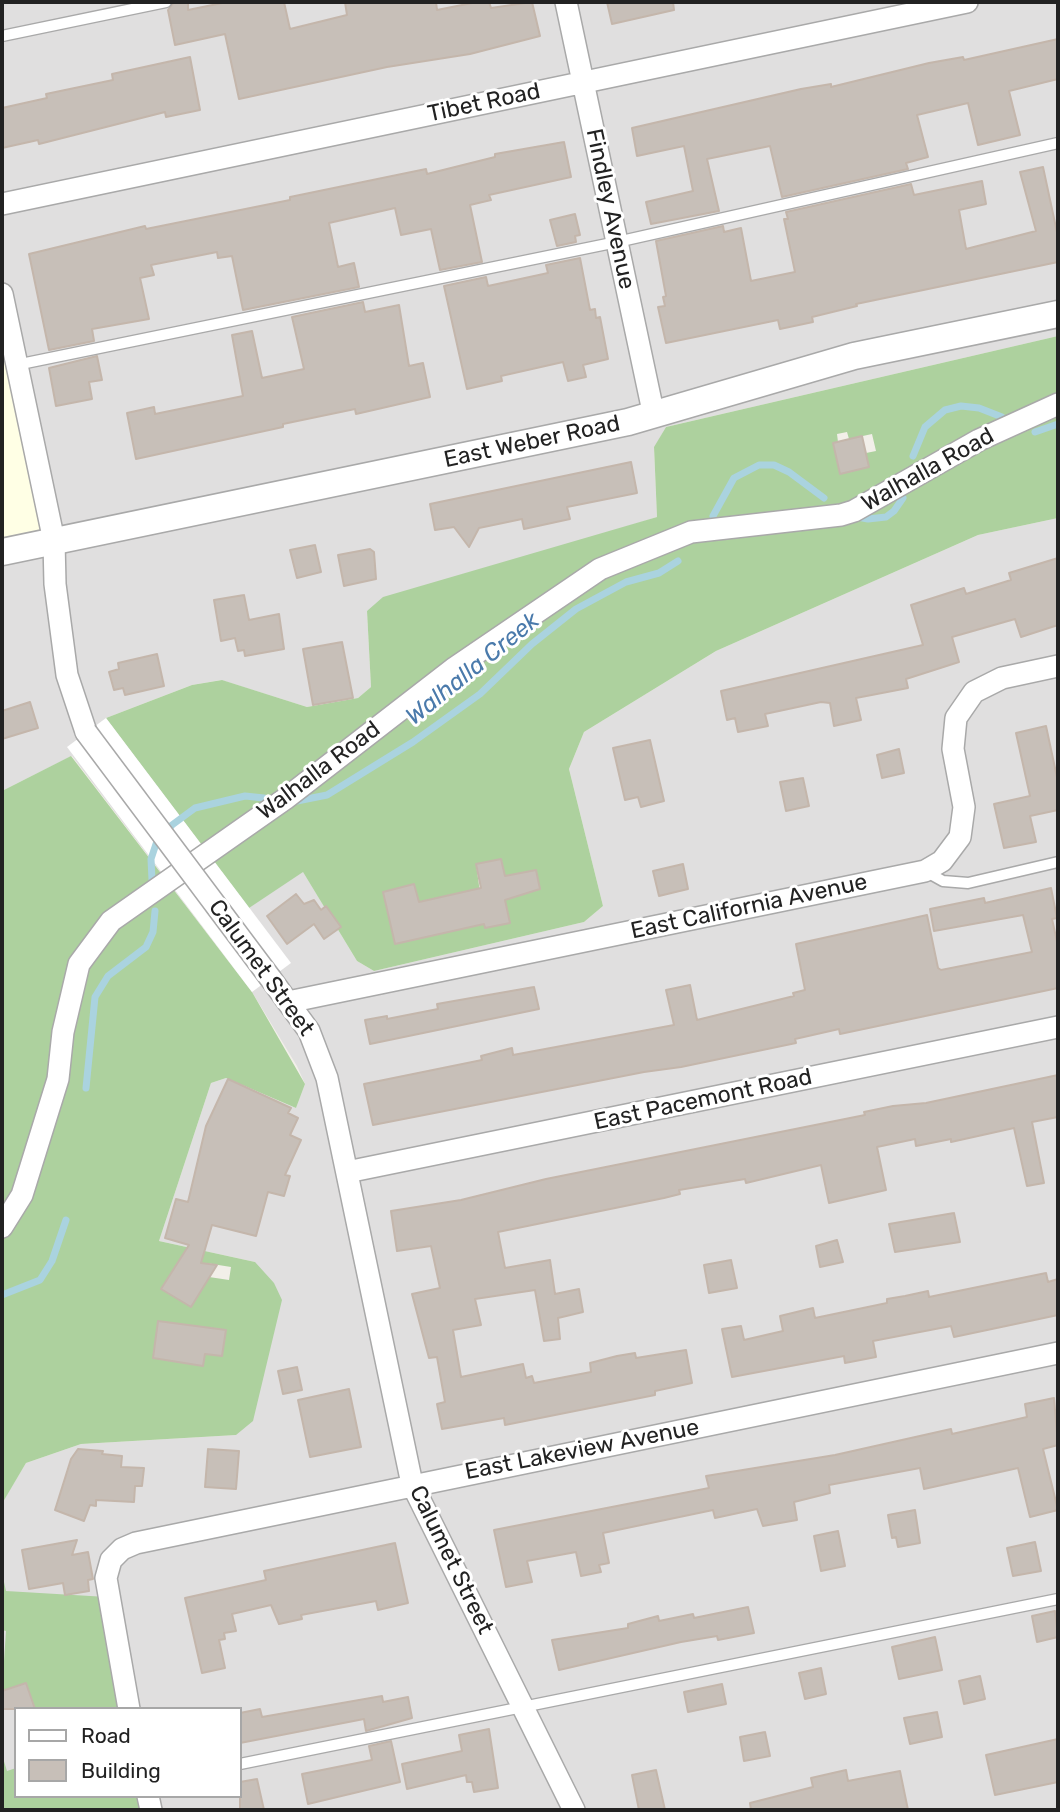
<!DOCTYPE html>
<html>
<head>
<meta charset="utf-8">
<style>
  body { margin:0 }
  #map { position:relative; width:1060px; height:1812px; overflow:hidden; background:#f2efe9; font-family:Rubik,sans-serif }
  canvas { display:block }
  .frame { position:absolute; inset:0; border:4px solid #222; pointer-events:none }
  .legend { position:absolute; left:14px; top:1707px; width:228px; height:91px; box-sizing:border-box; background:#fff; border:2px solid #a7a7a7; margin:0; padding:9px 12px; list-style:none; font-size:21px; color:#222 }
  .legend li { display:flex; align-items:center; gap:14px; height:35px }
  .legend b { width:35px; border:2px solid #a7a7a7 }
</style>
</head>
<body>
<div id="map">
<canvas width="1060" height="1812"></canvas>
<div class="frame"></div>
<ul class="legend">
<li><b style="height:9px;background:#fff"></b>Road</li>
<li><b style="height:19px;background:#c7bfb8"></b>Building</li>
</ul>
</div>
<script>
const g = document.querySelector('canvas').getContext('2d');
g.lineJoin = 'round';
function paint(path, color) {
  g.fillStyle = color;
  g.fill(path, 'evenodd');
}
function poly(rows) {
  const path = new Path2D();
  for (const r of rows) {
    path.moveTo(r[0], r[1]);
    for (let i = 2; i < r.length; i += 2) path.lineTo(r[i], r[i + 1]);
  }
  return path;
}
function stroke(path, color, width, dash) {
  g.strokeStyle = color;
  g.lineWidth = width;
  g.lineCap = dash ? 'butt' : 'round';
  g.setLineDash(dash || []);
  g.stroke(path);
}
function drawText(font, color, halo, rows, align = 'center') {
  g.font = font + ' Rubik,sans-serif';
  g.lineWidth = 6;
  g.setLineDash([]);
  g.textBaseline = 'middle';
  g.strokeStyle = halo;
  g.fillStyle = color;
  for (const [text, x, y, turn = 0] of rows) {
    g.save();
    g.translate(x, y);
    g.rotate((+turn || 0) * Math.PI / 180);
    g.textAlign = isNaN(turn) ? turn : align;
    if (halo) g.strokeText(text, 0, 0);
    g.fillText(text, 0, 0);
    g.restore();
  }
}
paint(poly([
  [2,2,1058,2,1058,336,666,427,654,448,657,517,367,611,371,687,358,698,307,707,221,680,192,685,106,718,285,842,357,961,374,971,584,922,603,906,569,769,584,732,716,651,978,535,1058,518,1058,1810,2,1810,2,1503,26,1463,81,1444,236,1435,255,1262,159,1241,211,1083,226,1078,296,1108,305,1084,297,1066,252,992,72,756,2,791],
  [16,1709,240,1709,240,1796,16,1796]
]), '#e0dfdf');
paint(poly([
  [2,293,54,541,2,552]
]), '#ffffe5');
paint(poly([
  [1058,336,1058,518,978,535,716,651,584,732,569,769,603,906,584,922,374,971,357,961,303,872,249,908,106,718,192,685,222,680,307,707,358,698,371,687,367,611,383,597,657,517,654,447,666,427],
  [847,432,849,439,872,434,876,451,866,453,869,467,840,474,833,443,838,442,837,434],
  [501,859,505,876,536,870,540,889,505,900,510,923,485,928,476,864],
  [414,884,418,902,465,892,395,944,383,892],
  [71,756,252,992,305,1084,296,1108,226,1078,211,1083,159,1241,255,1262,274,1283,282,1300,253,1421,236,1435,81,1444,26,1463,3,1502,2,1522,2,791],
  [180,1260,204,1273,206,1263,231,1267,229,1280,209,1277,161,1289],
  [158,1321,225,1330,205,1354,203,1365,153,1358],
  [2,1573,6,1591,107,1597,129,1709,35,1709,26,1683,2,1691,6,1631,2,1630],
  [2,1755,7,1771,16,1768,16,1796,148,1796,151,1810,2,1810]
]), '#add19e');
paint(poly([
  [106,718,291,963,252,992,67,747]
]), '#fff');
stroke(poly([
  [1035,432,1058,424],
  [913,456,925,427,945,410,961,406,979,408,1002,417],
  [713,516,734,478,759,465,774,465,789,472,824,498],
  [857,517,868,519,886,517,894,511,903,498],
  [292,802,327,795,413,742,480,694,532,644,576,609,626,582,659,573,678,561],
  [152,880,151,859,156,844,172,825,195,808,245,796,264,798],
  [86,1088,95,997,108,976,146,947,153,932,155,911],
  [2,1295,40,1280,52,1261,66,1220]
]), '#aad3df', 7);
const building = poly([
  [174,2,188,2,188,10,227,2,284,2,290,29,347,15,345,2,436,2,437,10,477,2,489,2,491,8,532,2,540,36,470,54,387,67,239,99,225,34,175,45,168,10,174,2],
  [607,2,673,2,674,10,612,24,607,2],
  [1058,39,1058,79,1009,91,1020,135,978,145,968,103,917,115,928,157,906,163,908,169,782,197,770,146,707,159,719,211,651,224,646,202,693,191,684,146,637,156,632,128,801,89,831,84,831,87,929,63,963,57,964,60,1058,39],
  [190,57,200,110,166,117,165,112,39,144,38,140,2,148,2,108,47,98,46,94,113,80,112,74,190,57],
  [564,142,571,177,489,195,491,200,470,205,482,262,440,270,431,229,401,235,395,208,329,223,338,267,354,263,359,287,243,310,232,256,218,258,217,252,151,265,154,275,140,278,149,319,92,329,94,341,49,350,29,254,145,226,146,229,290,200,290,197,426,169,427,174,495,157,495,154,564,142],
  [1043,167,1058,237,1058,262,856,304,857,306,812,317,813,322,780,329,778,320,666,343,658,307,665,306,663,297,666,296,656,241,723,226,724,232,741,228,751,281,795,272,784,219,788,219,786,212,911,184,914,195,982,181,986,204,959,210,966,249,1036,231,1020,172,1043,167],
  [575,214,580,235,575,236,576,242,557,246,550,220,575,214],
  [580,258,590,310,595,309,596,318,600,317,608,359,583,365,586,377,568,381,563,362,501,376,502,381,467,389,444,286,486,277,488,286,548,273,546,265,580,258],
  [363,302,365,312,399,305,409,366,423,363,430,397,356,414,355,409,283,424,283,427,136,459,127,413,154,407,155,414,243,396,232,335,252,331,262,378,304,369,292,317,363,302],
  [97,356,102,380,89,382,92,399,56,406,49,368,97,356],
  [862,436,869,467,840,474,833,443,862,436],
  [631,462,637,493,567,507,570,519,524,529,522,519,479,528,469,547,454,527,435,530,430,504,631,462],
  [315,545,321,572,297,578,290,550,315,545],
  [370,549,374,552,376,579,344,586,338,555,370,549],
  [1058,558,1058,625,1021,637,1015,619,952,637,959,662,906,679,908,688,856,698,861,720,834,726,830,703,821,702,765,714,768,726,738,732,735,718,727,720,721,691,923,645,911,605,964,588,966,594,1011,580,1009,573,1058,558],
  [244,595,249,620,279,614,284,649,245,656,244,650,238,651,235,638,221,641,214,600,244,595],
  [342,642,353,698,313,705,303,649,342,642],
  [157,654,164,686,125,695,123,688,114,690,109,672,119,669,118,663,157,654],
  [30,702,38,728,2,739,2,711,30,702],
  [1046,726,1058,782,1058,810,1030,816,1036,842,1004,848,994,804,1030,796,1016,733,1046,726],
  [650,740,664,801,641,807,638,797,625,800,613,748,650,740],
  [899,749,904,773,882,778,877,755,899,749],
  [803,778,809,806,786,811,780,782,803,778],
  [501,859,505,876,536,870,540,889,505,900,510,923,485,928,484,924,395,944,383,892,414,884,419,902,481,888,476,864,501,859],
  [683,864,688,889,659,896,653,871,683,864],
  [1051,888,1057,918,1052,919,1058,946,1058,988,840,1034,839,1029,795,1039,796,1043,681,1067,644,1072,373,1125,364,1084,482,1060,481,1056,512,1048,513,1055,674,1025,666,990,690,985,697,1020,794,996,793,993,805,990,796,944,927,915,938,968,941,970,1032,952,1023,915,934,931,930,909,984,898,985,903,1051,888],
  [296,894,304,904,314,900,321,910,326,906,341,927,324,939,314,924,287,944,267,916,296,894],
  [534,987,539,1009,370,1044,365,1020,387,1016,387,1019,438,1009,437,1004,454,1001,534,987],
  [1058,1075,1058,1117,1032,1122,1044,1183,1027,1186,1014,1128,951,1142,951,1139,916,1146,915,1139,877,1147,886,1190,829,1203,821,1165,746,1183,745,1179,679,1190,680,1194,664,1198,498,1232,505,1268,550,1260,555,1294,579,1289,583,1312,558,1318,560,1339,544,1341,535,1290,475,1299,481,1325,453,1330,461,1377,523,1364,526,1378,532,1376,534,1383,591,1372,590,1363,617,1356,635,1353,636,1358,686,1350,692,1383,655,1391,655,1395,505,1425,504,1418,442,1429,437,1404,445,1402,437,1357,429,1358,412,1294,440,1288,431,1246,397,1251,391,1211,461,1200,546,1179,865,1115,864,1112,893,1106,926,1103,1058,1075],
  [228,1079,291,1108,288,1113,298,1118,290,1135,301,1140,285,1175,290,1176,284,1196,268,1192,256,1236,212,1225,201,1263,217,1265,191,1307,161,1289,189,1245,165,1238,176,1199,188,1202,206,1126,228,1079],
  [954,1213,960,1242,895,1252,889,1224,954,1213],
  [837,1240,843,1262,820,1267,816,1246,837,1240],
  [731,1260,737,1288,709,1293,704,1265,731,1260],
  [1046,1273,1048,1282,1058,1279,1058,1315,954,1337,951,1326,873,1341,876,1357,845,1363,844,1356,732,1377,722,1329,741,1326,744,1340,783,1331,780,1316,813,1308,815,1318,887,1303,887,1299,905,1296,928,1291,929,1297,1046,1273],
  [158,1321,226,1330,222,1356,205,1354,203,1366,153,1358,158,1321],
  [297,1367,302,1390,283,1394,278,1371,297,1367],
  [349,1389,361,1447,310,1457,298,1400,349,1389],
  [1054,1398,1058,1445,1043,1449,1058,1510,1030,1517,1018,1468,924,1489,920,1468,829,1485,830,1493,794,1502,797,1520,763,1526,757,1509,715,1518,713,1510,603,1533,609,1563,599,1565,601,1572,581,1576,576,1552,527,1561,532,1582,506,1587,494,1530,709,1488,706,1476,835,1455,951,1429,952,1434,1027,1417,1025,1404,1054,1398],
  [78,1449,103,1451,102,1454,122,1456,121,1467,144,1468,142,1486,135,1486,134,1502,96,1500,96,1506,90,1505,84,1521,55,1510,71,1459,78,1449],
  [208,1449,239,1451,236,1489,205,1487,208,1449],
  [915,1510,920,1543,898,1547,896,1537,892,1538,888,1515,915,1510],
  [838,1531,845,1566,821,1571,814,1536,838,1531],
  [77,1540,72,1555,88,1552,93,1579,88,1580,89,1591,65,1595,63,1583,29,1589,22,1550,77,1540],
  [1035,1542,1041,1571,1013,1576,1007,1548,1035,1542],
  [395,1543,408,1603,378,1610,376,1601,301,1615,302,1619,279,1624,271,1605,232,1614,236,1631,224,1633,225,1639,219,1640,225,1668,202,1673,185,1598,266,1580,264,1571,395,1543],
  [748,1607,754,1633,718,1640,717,1636,681,1642,559,1670,552,1640,628,1628,628,1624,658,1616,659,1621,693,1614,694,1618,748,1607],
  [1055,1611,1058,1637,1037,1642,1032,1616,1055,1611],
  [935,1637,942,1670,899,1679,892,1647,935,1637],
  [821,1668,826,1694,805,1699,799,1673,821,1668],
  [980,1676,985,1699,964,1704,959,1681,980,1676],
  [26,1683,35,1709,2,1709,2,1691,26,1683],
  [722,1684,726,1704,688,1712,684,1692,722,1684],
  [382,1696,383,1702,408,1697,412,1718,366,1731,364,1719,240,1743,240,1713,260,1709,262,1717,382,1696],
  [937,1712,942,1737,910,1744,904,1718,937,1712],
  [489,1729,498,1788,474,1792,472,1782,467,1782,466,1775,407,1789,402,1764,462,1751,459,1735,489,1729],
  [765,1732,770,1756,744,1761,740,1737,765,1732],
  [1058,1739,1058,1782,995,1795,986,1755,1058,1739],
  [391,1741,400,1782,308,1804,302,1774,372,1760,369,1746,391,1741],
  [656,1770,665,1810,639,1810,632,1775,656,1770],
  [846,1770,848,1781,900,1771,908,1810,751,1810,750,1803,813,1787,811,1778,846,1770],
  [257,1779,264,1810,240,1810,240,1782,257,1779]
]);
paint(building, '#c7bfb8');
stroke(building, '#c4b6ab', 2);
const service = poly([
  [2,36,166,2],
  [16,365,617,242,1058,143],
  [925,871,943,881,968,883,1058,862],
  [240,1764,1058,1599]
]);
const minor = poly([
  [566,2,654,416],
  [2,204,967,2],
  [2,294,54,541,55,584,67,675,86,732],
  [271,979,309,1031,327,1078,412,1484,574,1810],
  [288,1002,925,871,942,861,960,837,964,807,953,749,956,718,974,692,1002,678,1058,666],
  [347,1172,1058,1027],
  [2,1227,22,1195,58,1079,63,1032,79,964,111,921,285,799,453,669,600,569,691,532,841,515,854,511,979,440,1058,404],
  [129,1709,106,1578,111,1560,122,1549,136,1543,1058,1353],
  [148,1796,151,1810]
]);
const tertiary = poly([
  [2,552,628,422,854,356,1058,314]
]);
stroke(service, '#a9a9a9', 13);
stroke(minor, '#a9a9a9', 24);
stroke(tertiary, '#a9a9a9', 29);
stroke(service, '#fff', 10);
stroke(minor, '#fff', 21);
stroke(tertiary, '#fff', 26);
const minorBridge = poly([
  [86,732,271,979]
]);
stroke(minorBridge, '#a9a9a9', 24, []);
stroke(minorBridge, '#fff', 21);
drawText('23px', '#222', '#fff', [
  ["Tibet Road",484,103,-12],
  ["Findley Avenue",610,209,78],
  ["East Weber Road",532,442,-12],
  ["Walhalla Road",928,470,-29],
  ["Walhalla Road",319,771,-37],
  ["East California Avenue",749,907,-12],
  ["Calumet Street",261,968,54],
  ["East Pacemont Road",703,1100,-12],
  ["East Lakeview Avenue",582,1450,-11],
  ["Calumet Street",451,1560,64]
]);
drawText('italic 24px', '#4a7aab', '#fff', [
  ["Walhalla Creek",473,669,-39]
]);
</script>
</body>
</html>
